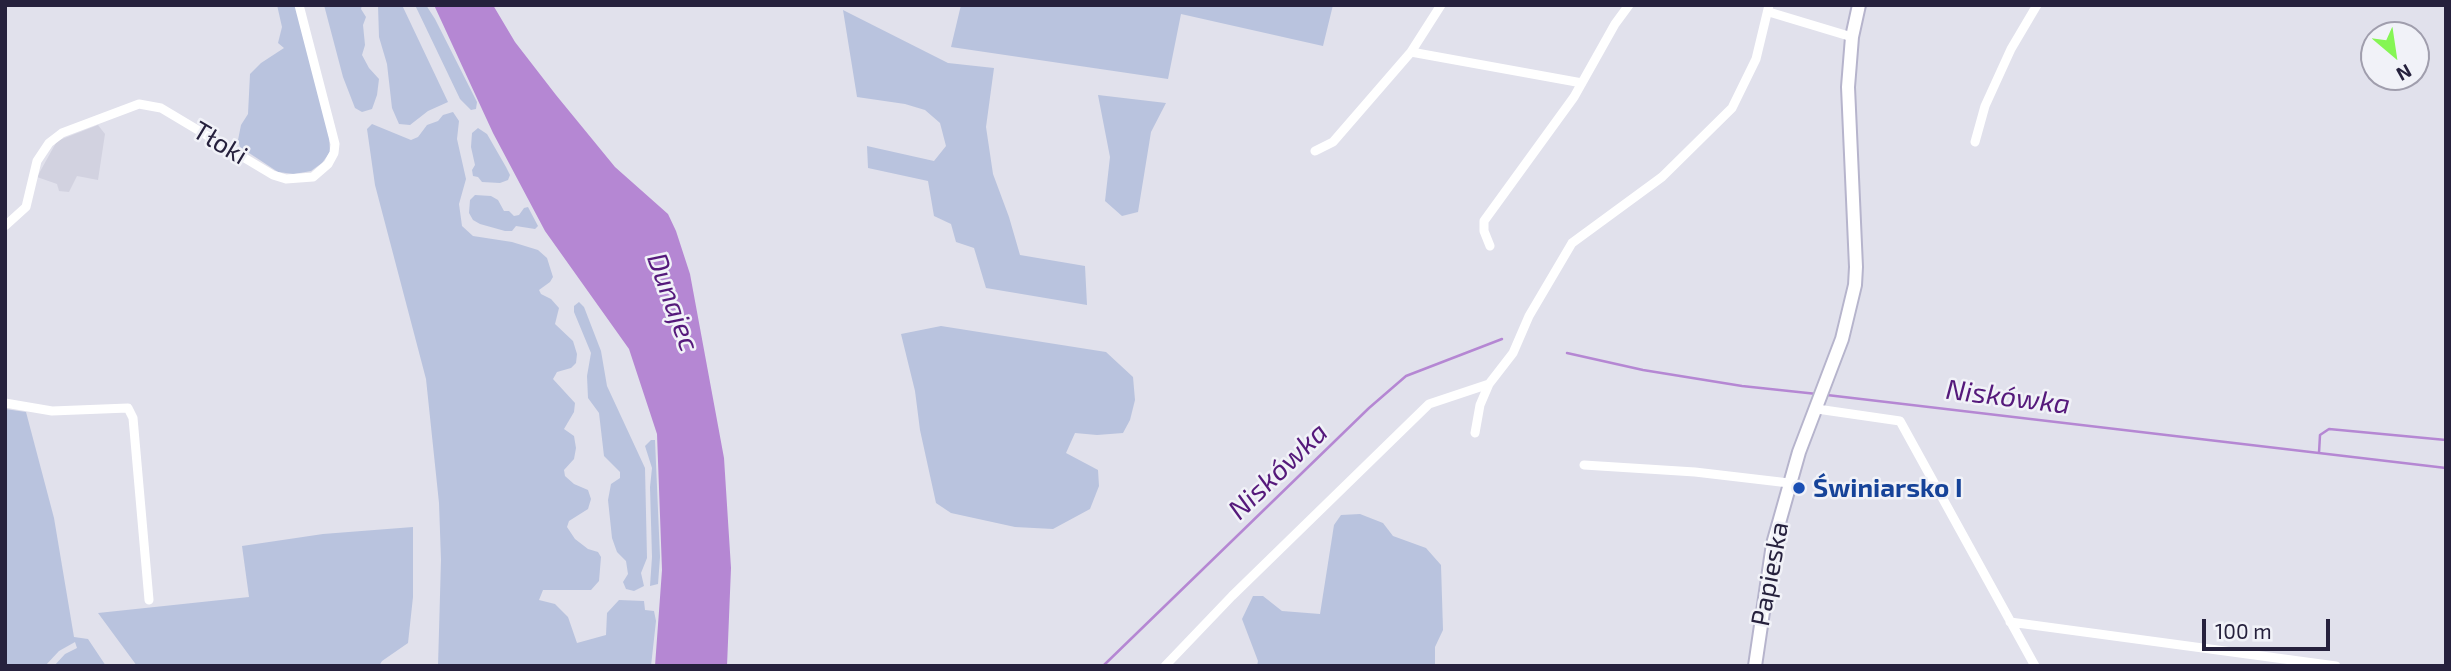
<!DOCTYPE html>
<html>
<head>
<meta charset="utf-8">
<style>
  body { margin:0 }
  #map { position:relative; width:2451px; height:671px; overflow:hidden; background:#e1e1ec; font-family:"Exo 2",sans-serif }
  canvas { display:block }
  .frame { position:absolute; inset:0; border:7px solid #26213d; pointer-events:none }
  .north { position:absolute; left:2360px; top:21px; width:70px; height:70px; box-sizing:border-box; background:#f1f2f8; border:2px solid #a09ead; border-radius:50%; rotate:151deg; font-size:19px; font-weight:700; line-height:28px; text-align:center; color:#26213d }
  .north::after { content:''; display:block; margin:auto; width:24px; height:32px; background:#85f654; clip-path:polygon(50% 0,100% 100%,50% 72%,0 100%) }
  .scale { position:absolute; left:2202px; top:619px; width:128px; height:32px; box-sizing:border-box; border:4px solid #26213d; border-top:0; padding-left:9px; font-size:21px; line-height:24px; white-space:nowrap; color:#26213d; -webkit-text-stroke:5px #f1f2f8; paint-order:stroke }
</style>
</head>
<body>
<div id="map">
<canvas width="2451" height="671"></canvas>
<div class="frame"></div>
<div class="north">N</div>
<div class="scale">100 m</div>
</div>
<script>
const g = document.querySelector('canvas').getContext('2d');
g.lineJoin = 'round';
function paint(path, color) {
  g.fillStyle = color;
  g.fill(path, 'evenodd');
}
function poly(rows) {
  const path = new Path2D();
  for (const r of rows) {
    path.moveTo(r[0], r[1]);
    for (let i = 2; i < r.length; i += 2) path.lineTo(r[i], r[i + 1]);
  }
  return path;
}
function stroke(path, color, width, dash) {
  g.strokeStyle = color;
  g.lineWidth = width;
  g.lineCap = dash ? 'butt' : 'round';
  g.setLineDash(dash || []);
  g.stroke(path);
}
function drawText(font, color, halo, rows, align = 'center') {
  g.font = font + ' "Exo 2",sans-serif';
  g.lineWidth = 5;
  g.setLineDash([]);
  g.textBaseline = 'middle';
  g.strokeStyle = halo;
  g.fillStyle = color;
  for (const [text, x, y, turn = 0] of rows) {
    g.save();
    g.translate(x, y);
    g.rotate((+turn || 0) * Math.PI / 180);
    g.textAlign = isNaN(turn) ? turn : align;
    if (halo) g.strokeText(text, 0, 0);
    g.fillText(text, 0, 0);
    g.restore();
  }
}
paint(poly([
  [98,125,105,134,98,180,77,176,69,192,59,191,57,184,37,177,57,141]
]), '#d2d2e0');
paint(poly([
  [277,5,295,5,329,136,330,152,322,163,311,171,294,174,278,172,240,147,238,140,241,125,248,114,250,74,261,63,284,48,278,43,282,27],
  [324,5,362,5,361,9,366,17,363,25,365,45,362,55,369,68,379,79,377,95,372,109,362,112,355,108,343,77],
  [378,5,402,5,448,102,428,111,410,125,399,124,392,108,387,64,379,37],
  [415,5,426,5,435,19,477,102,476,109,471,110,460,99],
  [961,5,1333,5,1323,46,1181,14,1168,79,951,47],
  [843,10,948,63,994,68,986,127,993,174,1009,217,1020,255,1085,266,1087,305,986,288,974,248,956,242,951,224,934,216,928,181,868,168,867,146,934,161,946,146,940,123,925,110,905,104,857,97],
  [1098,95,1166,103,1151,132,1138,212,1122,216,1105,201,1110,157],
  [453,112,459,121,457,139,466,179,459,204,462,226,473,236,512,242,538,250,547,258,553,277,550,282,539,290,541,294,551,299,559,308,555,324,573,341,577,354,576,363,571,368,557,372,553,379,575,403,574,412,564,429,574,436,576,448,574,459,564,470,565,476,574,484,588,490,591,499,588,509,569,521,567,527,575,539,588,549,598,552,601,557,599,581,591,590,543,590,539,600,555,604,568,617,577,643,606,635,607,613,619,600,644,601,645,610,654,611,656,621,651,666,438,666,441,560,439,503,426,379,375,185,367,129,372,124,411,140,418,137,427,125,438,121,443,115],
  [478,128,487,134,506,167,510,175,508,180,500,183,482,182,478,177,473,176,472,170,475,165,471,147,472,133],
  [475,195,491,196,498,200,504,211,509,211,514,216,519,215,524,208,528,207,538,226,535,229,516,226,512,231,505,231,480,224,473,220,469,213,470,200],
  [579,302,584,307,601,351,607,386,645,468,647,558,641,573,644,586,634,591,626,589,623,582,628,574,626,561,617,552,612,538,608,500,611,484,620,478,620,472,604,456,599,413,588,398,587,376,591,353,574,312,574,306],
  [941,326,1106,352,1133,377,1135,400,1130,420,1123,433,1097,435,1075,433,1066,453,1098,470,1099,486,1090,509,1053,529,1015,527,951,513,936,503,920,430,915,391,901,334],
  [5,409,26,412,54,518,74,637,88,639,106,666,54,666,65,654,77,648,75,642,59,651,45,666,5,666],
  [651,440,655,440,660,557,658,584,650,586,652,557,650,487,652,468,645,446],
  [1360,514,1383,523,1393,536,1426,548,1441,565,1443,630,1435,647,1435,666,1257,666,1258,661,1242,619,1253,596,1263,596,1282,611,1320,614,1334,525,1341,515],
  [413,527,413,597,408,643,382,661,379,666,137,666,98,613,249,597,242,546,323,534]
]), '#b9c3de');
paint(poly([
  [434,5,493,5,515,42,556,95,615,167,668,214,676,231,690,274,724,458,731,568,727,666,655,666,662,570,657,434,629,349,545,231,493,133]
]), '#b587d3');
stroke(poly([
  [1567,353,1643,370,1742,386,1817,394],
  [1827,395,2446,468],
  [2319,453,2320,435,2329,429,2446,440],
  [1103,666,1369,408,1406,376,1502,339]
]), '#b587d3', 2.5);
const secondary = poly([
  [1755,666,1773,544,1799,452,1842,339,1855,285,1856,267,1848,87,1852,37,1859,5]
]);
stroke(secondary, '#b6b4cc', 16);
stroke(poly([
  [1769,12,1852,37],
  [1411,52,1441,5],
  [1975,142,1985,106,2011,49,2037,5],
  [1315,151,1333,142,1411,52,1582,83],
  [5,226,26,207,37,161,49,143,62,133,139,104,161,108,273,175,286,179,313,177,328,164,334,153,335,144,299,5],
  [1490,246,1484,231,1484,221,1574,97,1615,24,1629,5],
  [5,403,52,411,128,408,133,418,149,600],
  [1817,409,1900,421,2035,666],
  [1475,433,1480,405,1489,384],
  [1584,465,1695,472,1789,483],
  [2010,622,2336,666],
  [1165,666,1232,596,1429,404,1489,384,1513,353,1529,316,1572,243,1662,177,1732,108,1756,59,1769,5]
]), '#fff', 9);
stroke(secondary, '#fff', 12);
for (const [x, y, r, color] of [
  [1799,488,7,"#1a4fb4"]
]) {
  const dot = new Path2D();
  dot.arc(x, y, r, 0, 2 * Math.PI);
  g.fillStyle = color;
  g.fill(dot);
  stroke(dot, '#f1f2f8', 2.5);
}
drawText('26px', '#26213d', '#f1f2f8', [
  ["Tłoki",220,143,31],
  ["Papieska",1770,574,-79]
]);
drawText('bold 26px', '#164399', '#f1f2f8', [
  ["Świniarsko I",1813,488]
], 'left');
drawText('italic 28px', '#55197b', '#f1f2f8', [
  ["Dunajec",673,302,70],
  ["Niskówka",2008,397,7],
  ["Niskówka",1278,471,-44]
]);
</script>
</body>
</html>
